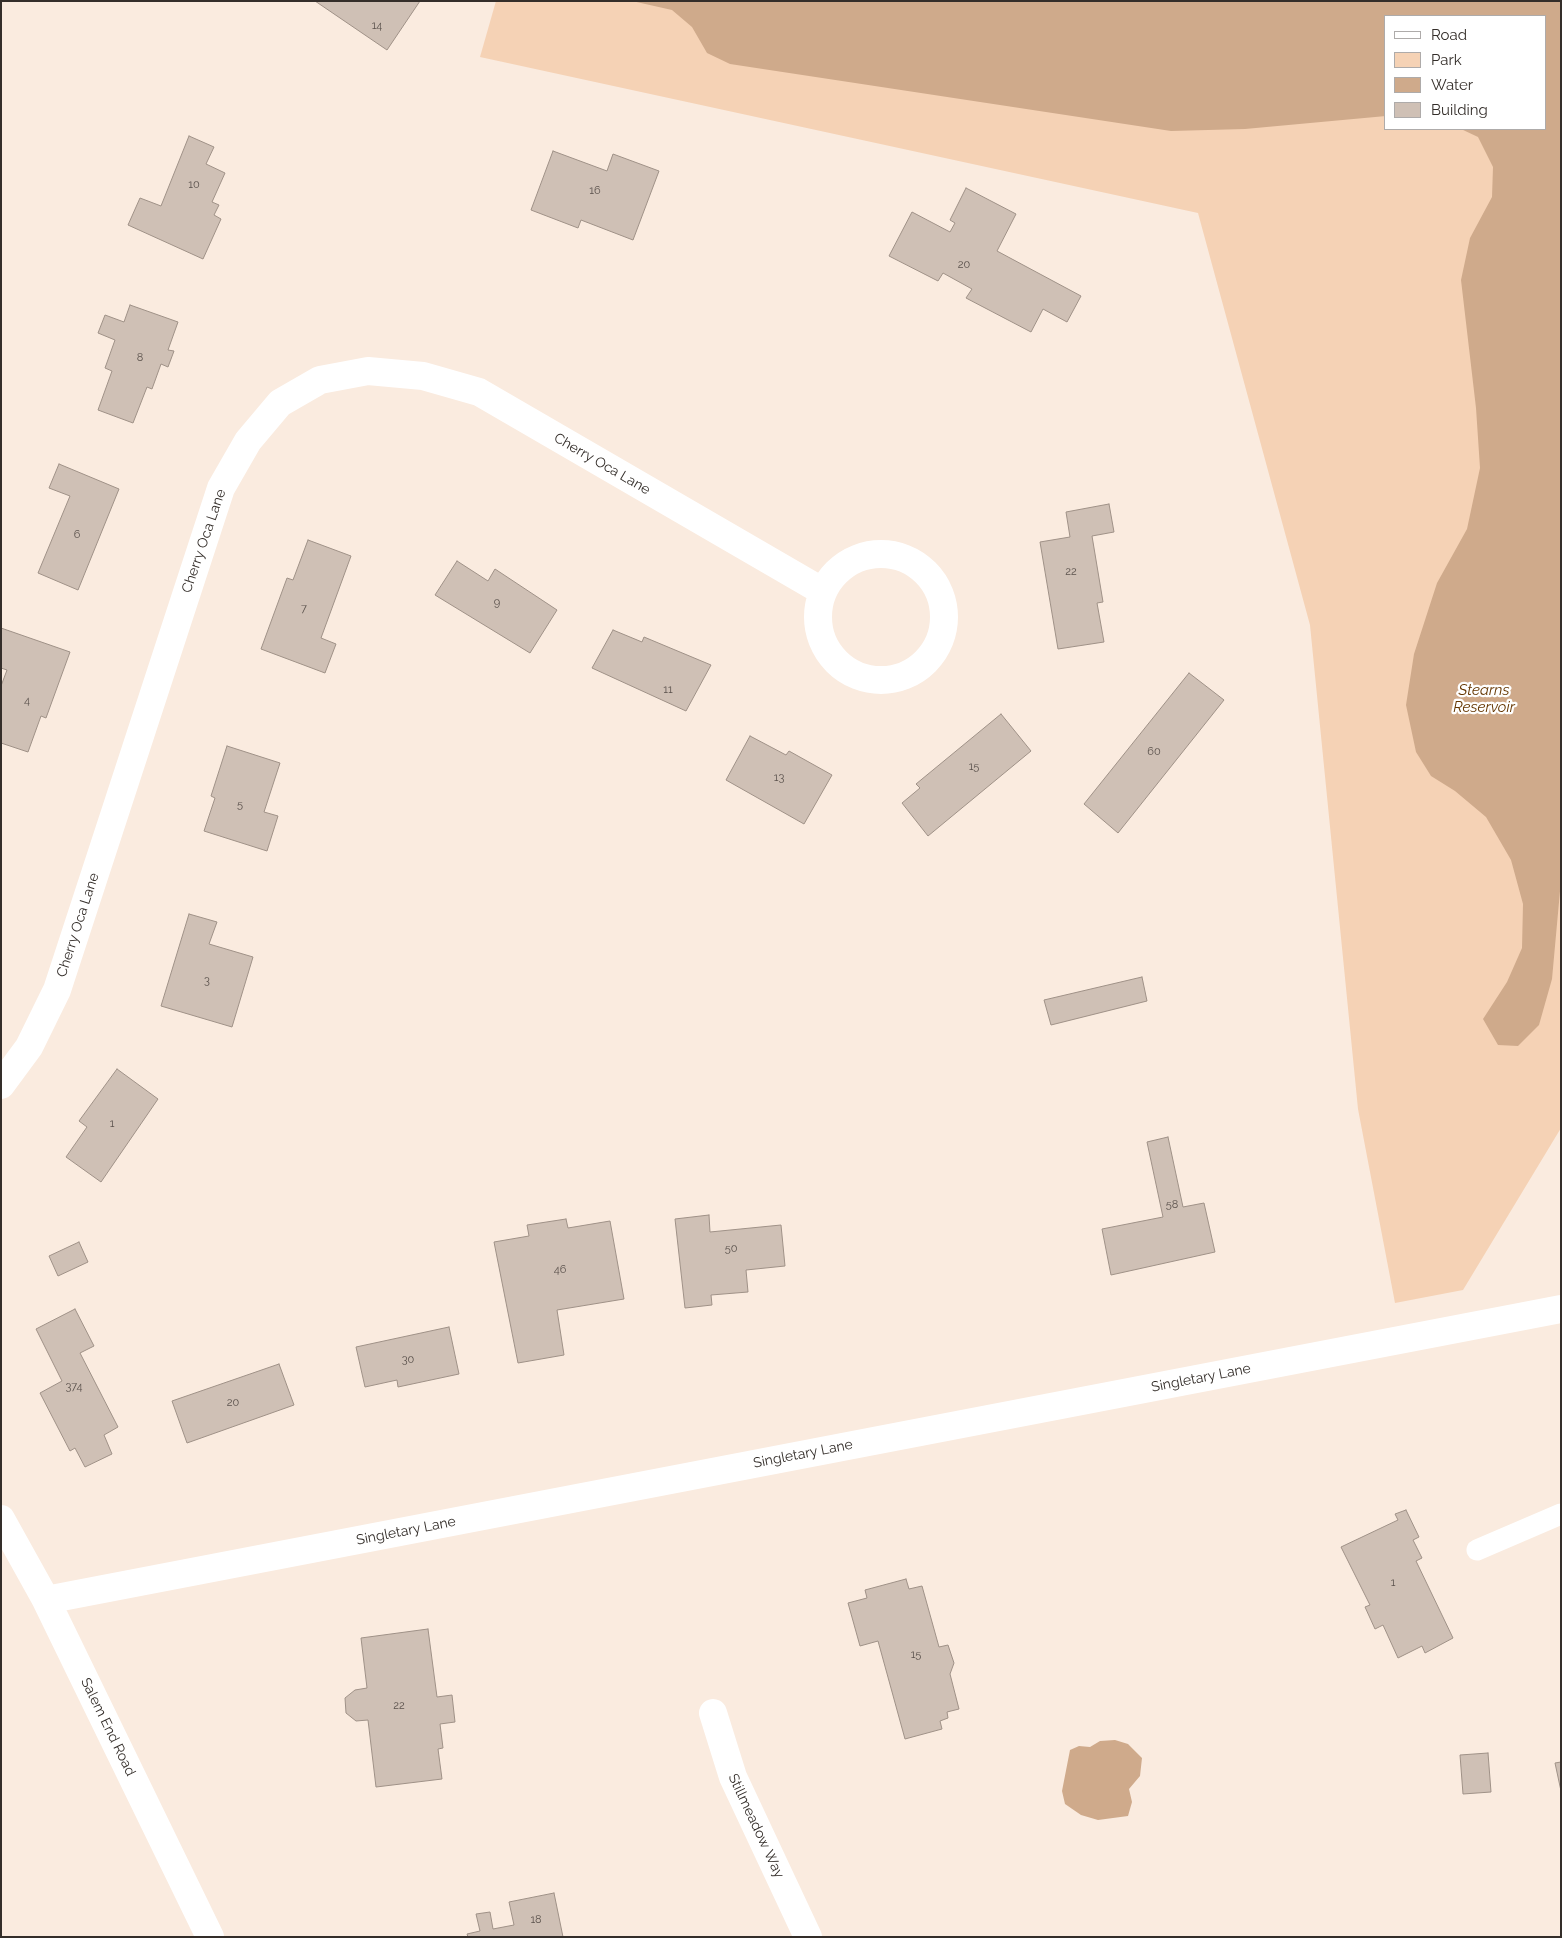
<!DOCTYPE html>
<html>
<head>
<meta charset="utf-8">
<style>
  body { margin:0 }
  #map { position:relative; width:1562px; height:1938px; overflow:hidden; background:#faebdf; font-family:Raleway,sans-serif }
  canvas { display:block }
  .frame { position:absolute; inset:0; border:2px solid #342e2a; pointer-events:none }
  .legend { position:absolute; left:1384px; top:15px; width:162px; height:115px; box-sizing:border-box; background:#fff; border:1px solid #aeabaa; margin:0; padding:6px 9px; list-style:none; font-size:15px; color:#342e2a }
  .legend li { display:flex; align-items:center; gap:10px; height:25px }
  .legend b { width:25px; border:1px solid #aeabaa }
</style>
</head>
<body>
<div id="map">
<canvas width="1562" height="1938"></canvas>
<div class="frame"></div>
<ul class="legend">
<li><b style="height:6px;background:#fff"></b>Road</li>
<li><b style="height:14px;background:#f5d2b5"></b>Park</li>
<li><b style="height:14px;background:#cfaa8b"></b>Water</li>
<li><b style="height:14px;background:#cfc0b5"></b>Building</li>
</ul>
</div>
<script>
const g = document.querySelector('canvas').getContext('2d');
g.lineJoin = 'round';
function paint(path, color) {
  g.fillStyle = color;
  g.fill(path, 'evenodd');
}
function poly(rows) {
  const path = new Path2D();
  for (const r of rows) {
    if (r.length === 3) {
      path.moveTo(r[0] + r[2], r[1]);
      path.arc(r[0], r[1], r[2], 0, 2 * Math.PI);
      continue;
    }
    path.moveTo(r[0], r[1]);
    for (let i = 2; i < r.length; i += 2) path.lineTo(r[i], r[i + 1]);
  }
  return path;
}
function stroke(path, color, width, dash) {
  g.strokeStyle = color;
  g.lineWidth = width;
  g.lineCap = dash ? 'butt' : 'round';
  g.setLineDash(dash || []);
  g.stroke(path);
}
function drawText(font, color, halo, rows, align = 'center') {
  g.font = font + ' Raleway,sans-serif';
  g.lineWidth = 4.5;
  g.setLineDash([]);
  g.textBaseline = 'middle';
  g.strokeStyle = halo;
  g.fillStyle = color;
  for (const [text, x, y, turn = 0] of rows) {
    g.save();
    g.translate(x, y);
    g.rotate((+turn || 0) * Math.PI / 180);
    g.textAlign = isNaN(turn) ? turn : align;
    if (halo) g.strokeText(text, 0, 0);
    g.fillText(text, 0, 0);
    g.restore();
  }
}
paint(poly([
  [496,1,1561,1,1561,1128,1463,1290,1395,1303,1358,1109,1310,625,1198,213,480,57],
  [1386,16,1546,16,1546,129,1386,129]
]), '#f5d2b5');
paint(poly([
  [632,1,1561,1,1561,880,1552,979,1539,1025,1518,1046,1498,1045,1483,1019,1507,982,1522,948,1523,904,1511,860,1486,817,1455,791,1431,776,1416,752,1406,705,1414,654,1437,583,1467,529,1480,468,1476,408,1461,280,1470,238,1492,197,1493,167,1478,137,1461,129,1546,129,1546,16,1386,16,1386,116,1245,129,1171,131,730,64,707,53,692,27,672,10],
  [1115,1740,1128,1744,1142,1758,1140,1776,1129,1789,1132,1802,1128,1816,1098,1820,1081,1815,1065,1804,1062,1791,1070,1750,1079,1746,1090,1747,1100,1741]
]), '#cfaa8b');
const building = poly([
  [315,1,420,1,387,50,315,1],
  [189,136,214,147,206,164,225,173,212,202,219,205,214,215,221,219,203,259,128,225,140,198,161,206,189,136],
  [553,151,607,171,613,154,659,171,633,240,581,220,578,228,531,210,553,151],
  [966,188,1016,214,997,251,1081,296,1067,322,1043,309,1031,332,966,298,972,289,943,273,938,281,889,256,912,212,950,232,955,223,950,220,966,188],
  [130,305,178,322,168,350,174,351,168,367,161,364,152,389,147,387,133,423,98,410,112,371,105,368,115,340,98,333,105,315,124,322,130,305],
  [59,464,119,489,78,590,38,573,70,496,49,488,59,464],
  [1109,504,1114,532,1092,536,1103,602,1097,603,1104,642,1058,649,1040,542,1070,537,1066,512,1109,504],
  [308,540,351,556,321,638,336,644,325,673,261,649,287,578,293,580,308,540],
  [457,561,488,581,495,569,557,610,530,653,435,595,457,561],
  [1,628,70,652,46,718,41,716,28,752,1,743,1,686,7,670,1,668,1,628],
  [613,630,642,642,644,637,711,665,686,711,592,668,613,630],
  [1189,673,1224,700,1118,833,1084,804,1189,673],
  [1001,714,1031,751,928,836,902,803,920,788,916,784,1001,714],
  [750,736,786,755,789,751,832,775,804,824,726,780,750,736],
  [227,746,280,763,264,812,278,816,267,851,204,831,215,798,211,796,227,746],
  [189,914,217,922,209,944,253,957,232,1027,161,1006,189,914],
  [1142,977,1147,1001,1051,1025,1044,1000,1142,977],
  [117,1069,158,1099,101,1182,66,1157,87,1127,79,1121,117,1069],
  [1168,1137,1183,1207,1204,1203,1215,1252,1111,1275,1102,1229,1163,1217,1147,1142,1168,1137],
  [709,1215,710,1232,781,1225,785,1266,746,1270,748,1292,711,1295,712,1305,685,1308,675,1219,709,1215],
  [566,1219,568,1228,610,1221,624,1299,557,1310,564,1355,518,1363,494,1242,529,1236,527,1225,566,1219],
  [79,1242,88,1262,58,1276,49,1256,79,1242],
  [75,1309,94,1346,80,1353,118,1427,104,1435,112,1454,85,1467,75,1448,70,1451,40,1393,62,1381,36,1329,75,1309],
  [449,1327,459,1374,398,1387,397,1380,365,1387,356,1347,449,1327],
  [279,1364,294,1405,187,1443,172,1401,279,1364],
  [1406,1510,1419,1537,1413,1540,1422,1558,1416,1561,1453,1638,1425,1653,1422,1646,1398,1658,1383,1625,1375,1629,1365,1607,1370,1605,1341,1547,1398,1520,1395,1514,1406,1510],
  [906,1579,909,1589,922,1586,939,1647,948,1645,954,1663,950,1674,959,1709,947,1712,948,1718,940,1721,942,1729,905,1739,878,1641,860,1646,848,1603,867,1598,865,1590,906,1579],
  [428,1629,437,1697,452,1695,455,1722,440,1724,443,1748,438,1749,442,1779,376,1787,368,1720,356,1721,346,1713,345,1698,355,1690,367,1688,361,1638,428,1629],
  [1488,1753,1491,1792,1463,1794,1460,1755,1488,1753],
  [1561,1762,1561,1791,1555,1763,1561,1762],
  [554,1893,563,1937,468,1937,467,1934,480,1931,476,1914,490,1912,493,1929,514,1925,509,1902,554,1893]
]);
paint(building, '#cfc0b5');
stroke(building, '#9f9187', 1);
stroke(poly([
  [1477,1550,1561,1514]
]), '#fff', 21);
stroke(poly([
  [881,617,63],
  [1,1085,29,1047,57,990,221,488,248,441,280,403,320,380,368,371,423,376,479,392,822,591],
  [713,1713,733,1777,808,1937]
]), '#fff', 28);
stroke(poly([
  [1,1519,46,1600,210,1937],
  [46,1600,1561,1309]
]), '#fff', 28);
drawText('11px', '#5b524d', null, [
  ["14",377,26],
  ["10",194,185],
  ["16",595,191],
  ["20",964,265],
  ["8",140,358],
  ["6",77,535],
  ["22",1071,572],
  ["9",497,603],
  ["7",304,609],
  ["11",668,690],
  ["4",27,701],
  ["60",1154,752],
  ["15",974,767],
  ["13",779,778],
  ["5",240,805],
  ["3",207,981],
  ["1",112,1124],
  ["58",1172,1205],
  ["50",731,1249],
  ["46",560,1270],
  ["30",408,1360],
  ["374",74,1387],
  ["20",233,1403],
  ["1",1393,1583],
  ["15",916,1655],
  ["22",399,1706],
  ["18",536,1920]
]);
drawText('14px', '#342e2a', '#fff', [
  ["Cherry Oca Lane",602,464,30],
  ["Cherry Oca Lane",204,541,-71],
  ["Cherry Oca Lane",78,925,-72],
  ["Singletary Lane",1201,1378,-11],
  ["Singletary Lane",803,1454,-11],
  ["Singletary Lane",406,1531,-11],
  ["Salem End Road",108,1727,64],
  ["Stillmeadow Way",756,1826,65]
]);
drawText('italic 15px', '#653600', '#fff', [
  ["Stearns",1484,690],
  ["Reservoir",1484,707]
]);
</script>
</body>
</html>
